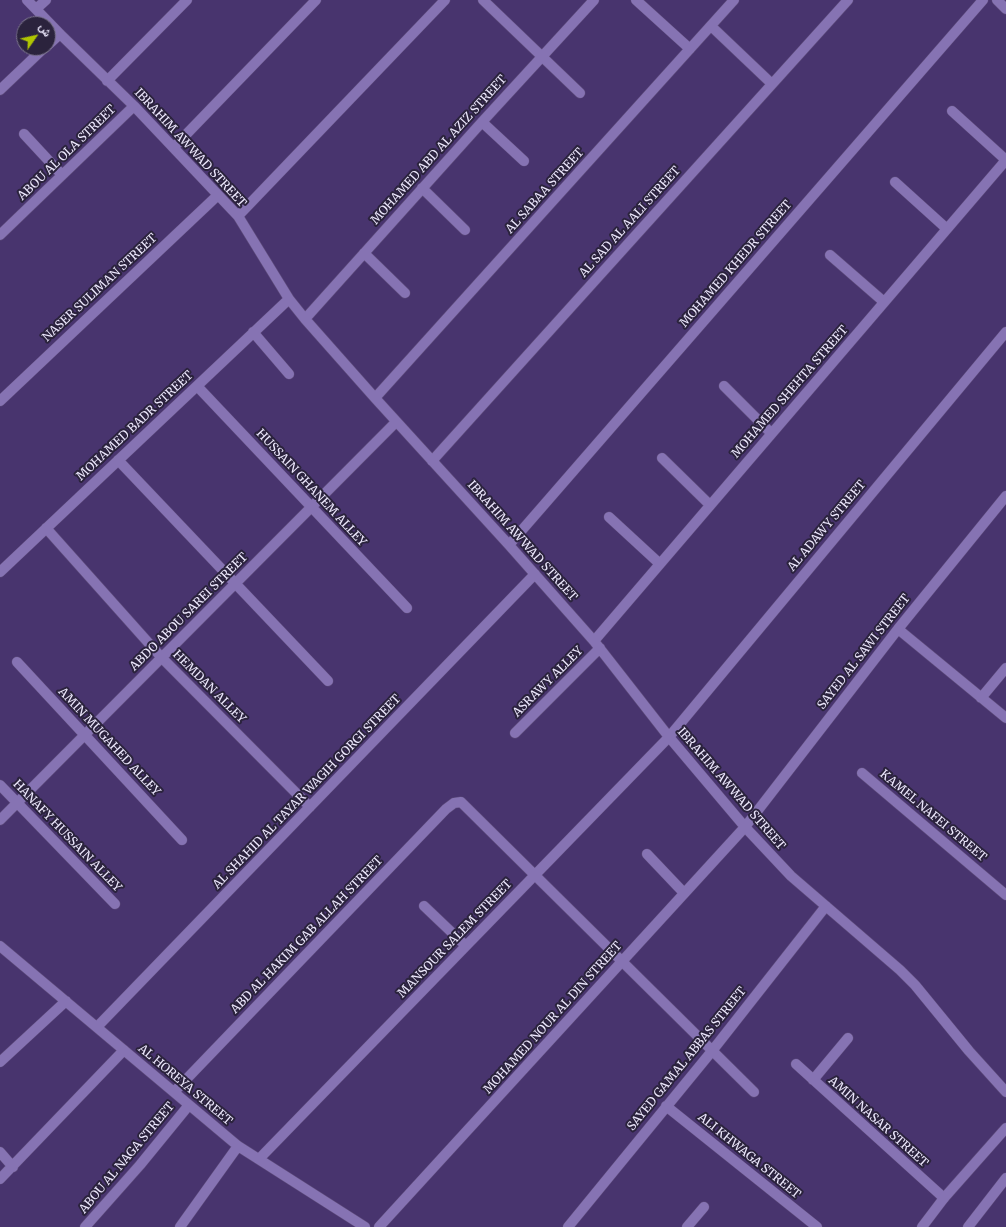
<!DOCTYPE html>
<html>
<head>
<meta charset="utf-8">
<style>
  body { margin:0 }
  #map { position:relative; width:1006px; height:1227px; overflow:hidden; background:#48346e; font-family:Merriweather,Vazirmatn,serif }
  canvas { display:block }
  .north { position:absolute; left:16px; top:16px; width:40px; height:40px; box-sizing:border-box; background:#2b233d; border:1px solid #79728a; border-radius:50%; rotate:56deg; font-size:11px; font-weight:700; line-height:16px; text-align:center; color:#ede8fd }
  .north::after { content:''; display:block; margin:auto; width:14px; height:18px; background:#b0c502; clip-path:polygon(50% 0,100% 100%,50% 72%,0 100%) }
</style>
</head>
<body>
<div id="map">
<canvas width="1006" height="1227"></canvas>
<div class="north">ش</div>
</div>
<script>
const g = document.querySelector('canvas').getContext('2d');
g.lineJoin = 'round';
function poly(rows) {
  const path = new Path2D();
  for (const r of rows) {
    path.moveTo(r[0], r[1]);
    for (let i = 2; i < r.length; i += 2) path.lineTo(r[i], r[i + 1]);
  }
  return path;
}
function stroke(path, color, width, dash) {
  g.strokeStyle = color;
  g.lineWidth = width;
  g.lineCap = dash ? 'butt' : 'round';
  g.setLineDash(dash || []);
  g.stroke(path);
}
function drawText(font, color, halo, rows, align = 'center') {
  g.font = font + ' Merriweather,serif';
  g.lineWidth = 4;
  g.setLineDash([]);
  g.textBaseline = 'middle';
  g.strokeStyle = halo;
  g.fillStyle = color;
  for (const [text, x, y, turn = 0] of rows) {
    g.save();
    g.translate(x, y);
    g.rotate((+turn || 0) * Math.PI / 180);
    g.textAlign = isNaN(turn) ? turn : align;
    if (halo) g.strokeText(text, 0, 0);
    g.fillText(text, 0, 0);
    g.restore();
  }
}
const street = poly([
  [27,0,60,34,134,106,238,216,289,299,305,319,375,398,509,545,594,641,669,737,745,827,791,876,900,970,915,985,969,1051,1006,1092],
  [483,0,580,93],
  [636,0,690,49],
  [997,0,1006,9],
  [36,9,46,0],
  [711,26,772,84],
  [48,45,60,34],
  [107,81,187,0],
  [0,90,44,48],
  [952,111,1006,160],
  [482,122,524,161],
  [24,134,62,175],
  [174,147,316,0],
  [895,182,947,229],
  [422,188,465,230],
  [238,216,445,0],
  [0,235,134,106],
  [364,253,405,293],
  [830,255,884,302],
  [305,319,482,122,594,0],
  [253,332,289,374],
  [197,386,407,608],
  [724,386,771,433],
  [375,398,734,0],
  [0,401,218,195],
  [662,458,710,505],
  [118,460,328,681],
  [432,461,848,0],
  [609,517,660,564],
  [46,528,162,658,310,807],
  [509,545,983,0],
  [0,572,289,299],
  [898,629,1006,718],
  [594,641,1006,160],
  [17,662,182,840],
  [981,698,1006,668],
  [515,733,600,648],
  [862,773,1006,895],
  [0,785,115,904],
  [0,820,396,422],
  [647,854,684,893],
  [424,906,466,946],
  [0,946,238,1146,365,1227],
  [97,1027,535,574],
  [0,1062,66,1001],
  [796,1064,944,1198],
  [813,1080,848,1038],
  [174,1092,446,809,454,803,461,802,754,1092],
  [666,1106,817,1227],
  [0,1152,13,1167],
  [259,1159,669,737,1006,332],
  [0,1179,124,1050],
  [85,1227,140,1165,189,1105],
  [180,1227,238,1146],
  [379,1227,745,827,898,629,1006,496],
  [568,1227,712,1051,826,906],
  [687,1227,704,1207]
]);
const secondary = poly([
  [922,1227,944,1198,1006,1128],
  [968,1227,1006,1178]
]);
stroke(street, '#5d4b7a', 11);
stroke(secondary, '#5d4b7a', 11);
stroke(street, '#8673b3', 10);
stroke(secondary, '#8673b3', 10);
drawText('12px', '#ede8fd', '#2b233d', [
  ["IBRAHIM AWWAD STREET",190,148,47],
  ["MOHAMED ABD AL AZIZ STREET",439,150,-48],
  ["ABOU AL OLA STREET",67,153,-44],
  ["AL SABAA STREET",545,191,-48],
  ["AL SAD AL AALI STREET",630,222,-48],
  ["MOHAMED KHEDR STREET",736,264,-49],
  ["NASER SULIMAN STREET",100,288,-43],
  ["MOHAMED SHEHTA STREET",790,392,-49],
  ["MOHAMED BADR STREET",135,426,-43],
  ["HUSSAIN GHANEM ALLEY",311,488,47],
  ["AL ADAWY STREET",827,526,-50],
  ["IBRAHIM AWWAD STREET",522,541,48],
  ["ABDO ABOU SAREI STREET",189,612,-45],
  ["SAYED AL SAWI STREET",864,652,-52],
  ["ASRAWY ALLEY",548,682,-45],
  ["HEMDAN ALLEY",209,687,45],
  ["AMIN MUGAHED ALLEY",109,742,47],
  ["IBRAHIM AWWAD STREET",731,789,49],
  ["AL SHAHID AL TAYAR WAGIH GORGI STREET",307,792,-46],
  ["KAMEL NAFEI STREET",933,816,40],
  ["HANAFY HUSSAIN ALLEY",67,836,46],
  ["ABD AL HAKIM GAB ALLAH STREET",307,935,-46],
  ["MANSOUR SALEM STREET",455,939,-46],
  ["MOHAMED NOUR AL DIN STREET",553,1018,-48],
  ["SAYED GAMAL ABBAS STREET",687,1059,-51],
  ["AL HOREYA STREET",185,1085,40],
  ["AMIN NASAR STREET",878,1122,42],
  ["ALI KHWAGA STREET",749,1156,39],
  ["ABOU AL NAGA STREET",127,1158,-50]
]);
</script>
</body>
</html>
